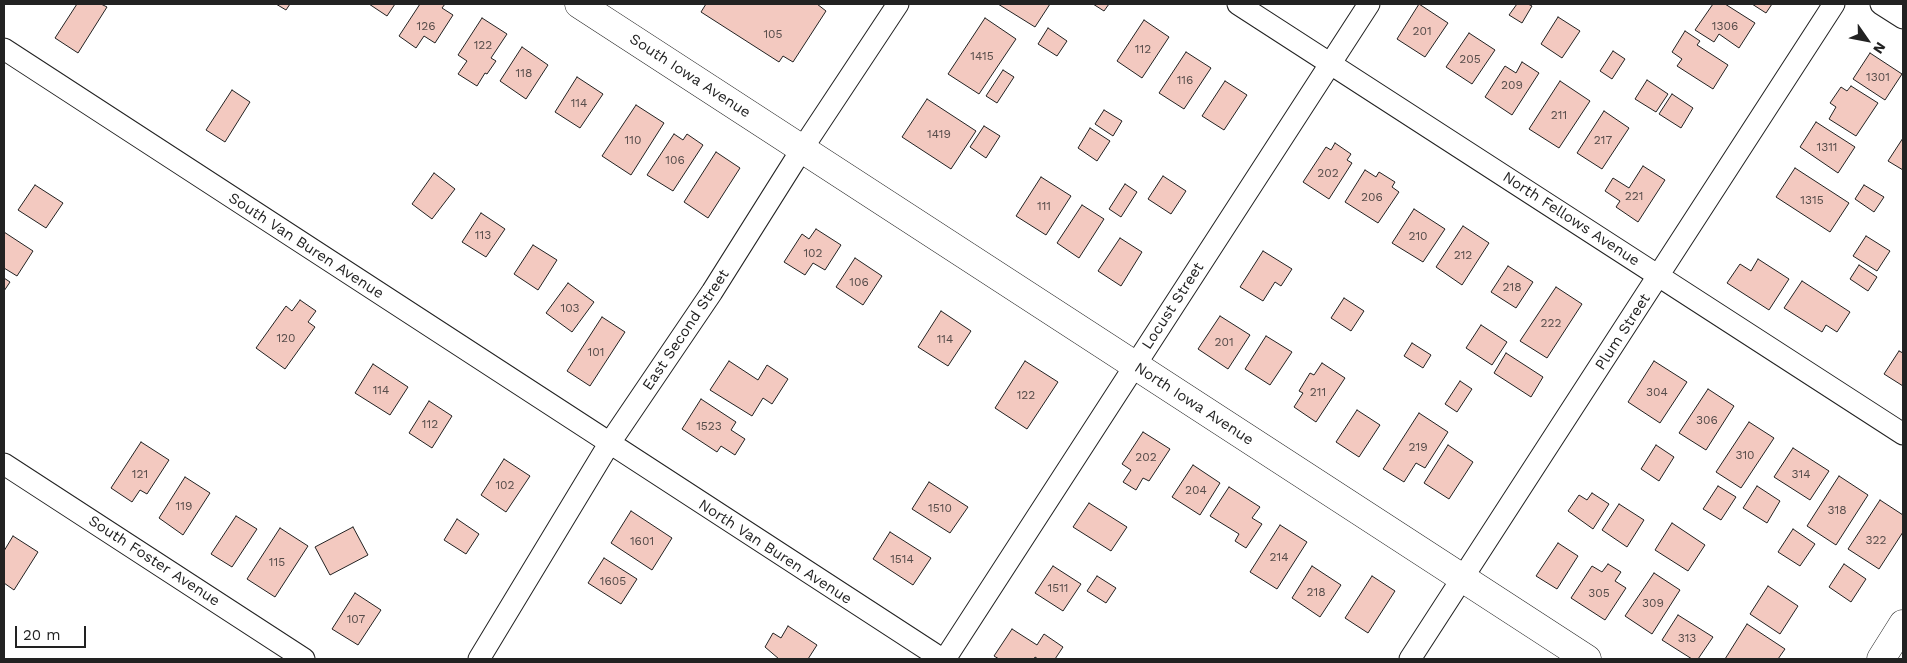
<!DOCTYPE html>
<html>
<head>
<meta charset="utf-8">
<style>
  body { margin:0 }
  #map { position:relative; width:1907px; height:663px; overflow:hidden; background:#fff; font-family:"Work Sans",sans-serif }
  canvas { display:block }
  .frame { position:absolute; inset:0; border:5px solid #222; pointer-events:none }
  .north { position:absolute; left:1842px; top:15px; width:50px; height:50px; -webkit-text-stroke:4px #fff; paint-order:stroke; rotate:123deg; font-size:14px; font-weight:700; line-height:20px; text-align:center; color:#222 }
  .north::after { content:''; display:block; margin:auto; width:18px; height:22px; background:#222; clip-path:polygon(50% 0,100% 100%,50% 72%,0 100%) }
  .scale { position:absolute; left:15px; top:626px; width:71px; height:22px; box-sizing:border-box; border:2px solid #222; border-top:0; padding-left:6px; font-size:15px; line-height:18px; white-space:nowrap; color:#222; -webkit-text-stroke:4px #fff; paint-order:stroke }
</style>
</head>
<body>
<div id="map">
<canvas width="1907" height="663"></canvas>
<div class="frame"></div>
<div class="north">N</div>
<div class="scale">20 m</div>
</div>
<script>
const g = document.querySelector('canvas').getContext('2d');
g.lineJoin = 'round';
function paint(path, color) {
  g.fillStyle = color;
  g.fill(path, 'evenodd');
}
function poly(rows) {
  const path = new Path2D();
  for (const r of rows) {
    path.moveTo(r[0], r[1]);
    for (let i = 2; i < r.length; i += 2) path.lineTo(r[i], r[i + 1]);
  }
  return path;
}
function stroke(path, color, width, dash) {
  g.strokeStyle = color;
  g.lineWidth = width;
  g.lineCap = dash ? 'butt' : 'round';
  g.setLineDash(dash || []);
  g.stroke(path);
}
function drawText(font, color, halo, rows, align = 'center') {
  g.font = font + ' "Work Sans",sans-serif';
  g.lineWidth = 4;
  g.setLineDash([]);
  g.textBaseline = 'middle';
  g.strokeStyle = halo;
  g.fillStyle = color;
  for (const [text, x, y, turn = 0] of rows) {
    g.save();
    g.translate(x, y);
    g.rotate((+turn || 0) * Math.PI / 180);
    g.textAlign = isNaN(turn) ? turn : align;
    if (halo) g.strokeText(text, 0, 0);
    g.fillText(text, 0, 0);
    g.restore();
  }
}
const building = poly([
  [77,4,101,4,107,7,78,53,55,38,77,4],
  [276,4,290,4,286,10,276,4],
  [369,4,395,4,387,16,369,4],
  [420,4,445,4,442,8,453,15,435,43,424,36,416,48,399,36,420,4],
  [706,4,817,4,826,11,793,62,783,56,779,62,701,12,706,4],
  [998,4,1050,4,1035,27,998,4],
  [1093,4,1109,4,1104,11,1093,4],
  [1419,4,1448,23,1425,57,1397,39,1419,4],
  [1517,4,1528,4,1532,6,1522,23,1509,15,1517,4],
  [1713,4,1725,4,1755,23,1739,48,1719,34,1714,42,1695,30,1713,4],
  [1752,4,1772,4,1766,13,1752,4],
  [1558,17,1580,31,1562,58,1541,44,1558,17],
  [482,18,507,34,491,58,496,61,487,74,485,73,477,86,458,74,467,61,458,55,482,18],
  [985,18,1016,39,979,94,948,74,985,18],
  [1144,20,1169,37,1142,78,1117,61,1144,20],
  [1048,28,1067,41,1057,56,1038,44,1048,28],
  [1685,31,1700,41,1697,45,1728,65,1713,89,1677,66,1682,59,1672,52,1685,31],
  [1469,33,1495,50,1472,84,1446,67,1469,33],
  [522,47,548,65,526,99,500,81,522,47],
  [1613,51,1625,59,1612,79,1600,71,1613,51],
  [1186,52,1211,68,1184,109,1159,93,1186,52],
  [1870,53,1902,74,1885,100,1853,79,1870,53],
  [1522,62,1539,73,1512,115,1485,97,1505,66,1516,73,1522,62],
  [1003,70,1014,77,997,103,986,96,1003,70],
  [577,77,603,94,580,128,555,112,577,77],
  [1647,80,1668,94,1656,112,1635,99,1647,80],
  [1225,81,1247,95,1224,130,1202,116,1225,81],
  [1560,81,1590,101,1559,148,1529,129,1560,81],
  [1851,86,1878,103,1856,136,1829,119,1836,107,1830,103,1841,87,1847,91,1851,86],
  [232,90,250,102,225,142,206,130,232,90],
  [1672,94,1693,108,1681,128,1659,114,1672,94],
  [927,99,976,131,951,169,902,137,927,99],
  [636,105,664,123,631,175,602,156,636,105],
  [1104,110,1122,121,1113,136,1095,124,1104,110],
  [1604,111,1629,128,1602,169,1577,153,1604,111],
  [1816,122,1855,147,1838,173,1800,147,1816,122],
  [984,126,1000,136,986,158,970,147,984,126],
  [1090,128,1110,141,1097,161,1078,148,1090,128],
  [674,134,683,140,687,134,703,145,673,191,647,175,674,134],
  [1903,138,1903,170,1888,161,1903,138],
  [1335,143,1351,154,1347,160,1352,163,1329,199,1303,182,1326,147,1331,150,1335,143],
  [716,152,740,168,708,218,684,202,716,152],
  [1643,166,1665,180,1638,222,1616,207,1620,201,1605,191,1613,178,1629,188,1643,166],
  [1795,168,1849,203,1830,232,1776,197,1795,168],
  [1365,170,1376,177,1379,172,1395,182,1392,187,1399,192,1378,223,1345,202,1365,170],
  [434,173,455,189,432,219,412,204,434,173],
  [1163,176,1186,191,1171,214,1148,199,1163,176],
  [1041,177,1071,196,1046,235,1016,216,1041,177],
  [1125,184,1137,192,1121,217,1109,209,1125,184],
  [35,185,63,203,46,228,18,210,35,185],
  [1864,185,1884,197,1874,212,1855,199,1864,185],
  [1082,205,1104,219,1079,258,1057,243,1082,205],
  [1414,209,1445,229,1423,262,1392,243,1414,209],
  [481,213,505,229,486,257,462,242,481,213],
  [1463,226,1489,243,1462,285,1436,267,1463,226],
  [816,229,841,245,825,270,813,263,805,275,784,262,802,234,809,239,816,229],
  [4,232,33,251,17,276,4,268,4,232],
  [1866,236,1890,251,1877,271,1853,256,1866,236],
  [1120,238,1142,252,1121,286,1098,271,1120,238],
  [533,245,557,260,538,290,514,274,533,245],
  [1263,251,1292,269,1281,286,1275,282,1263,301,1240,287,1263,251],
  [855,258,882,276,863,305,836,287,855,258],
  [1758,259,1789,279,1769,310,1727,283,1740,264,1751,271,1758,259],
  [1859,265,1877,277,1868,291,1850,279,1859,265],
  [1508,266,1533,282,1516,308,1491,292,1508,266],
  [4,278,10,282,4,291,4,278],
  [1802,281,1850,312,1837,332,1826,325,1822,332,1784,308,1802,281],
  [568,283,594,302,572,332,546,313,568,283],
  [1556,287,1582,304,1547,358,1520,341,1556,287],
  [1344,298,1364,311,1351,331,1331,318,1344,298],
  [300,300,316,311,308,322,315,327,285,369,256,348,286,306,292,311,300,300],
  [941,311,971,331,948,366,918,347,941,311],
  [1220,316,1250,335,1228,369,1198,349,1220,316],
  [602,317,625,332,590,386,567,371,602,317],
  [1481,325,1507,342,1492,365,1466,348,1481,325],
  [1266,336,1292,352,1270,385,1245,369,1266,336],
  [1412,343,1431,355,1423,368,1404,356,1412,343],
  [1899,351,1903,353,1903,386,1884,374,1899,351],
  [1506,353,1543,377,1531,397,1494,373,1506,353],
  [729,361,758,380,767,365,788,379,772,404,763,398,752,416,710,390,729,361],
  [1025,361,1058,382,1027,429,995,408,1025,361],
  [1654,361,1687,382,1660,423,1628,402,1654,361],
  [1322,363,1345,378,1316,422,1294,407,1303,393,1299,391,1310,373,1314,375,1322,363],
  [373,364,408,387,390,415,355,393,373,364],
  [1460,381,1472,389,1457,412,1445,404,1460,381],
  [1708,389,1734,406,1706,450,1679,433,1708,389],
  [701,399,736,422,731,430,745,439,735,455,721,446,717,452,682,429,701,399],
  [429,401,452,416,432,448,409,433,429,401],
  [1357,410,1380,425,1359,457,1336,442,1357,410],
  [1419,413,1448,432,1425,468,1416,463,1404,482,1383,469,1419,413],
  [1749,422,1774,438,1741,488,1716,472,1749,422],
  [1143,432,1170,449,1149,481,1143,478,1136,490,1123,482,1131,470,1122,464,1143,432],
  [141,442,169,460,147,494,140,490,132,502,111,488,141,442],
  [1448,445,1473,462,1449,499,1424,483,1448,445],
  [1656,445,1674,457,1659,481,1641,469,1656,445],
  [1793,448,1829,471,1810,500,1774,477,1793,448],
  [504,459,530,476,506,512,481,495,504,459],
  [1193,465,1220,483,1200,515,1172,497,1193,465],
  [1839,476,1868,495,1836,545,1807,526,1839,476],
  [185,477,210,493,183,535,159,518,185,477],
  [929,482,968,507,950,533,912,509,929,482],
  [1718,486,1736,497,1721,520,1703,509,1718,486],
  [1757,486,1780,501,1767,523,1743,508,1757,486],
  [1229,487,1260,507,1252,518,1262,524,1246,548,1235,541,1239,534,1210,516,1229,487],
  [1592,493,1609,504,1593,529,1568,511,1579,495,1587,500,1592,493],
  [1880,500,1903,515,1903,532,1879,569,1848,549,1880,500],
  [1089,503,1127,527,1111,551,1073,527,1089,503],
  [1619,504,1644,520,1627,547,1602,530,1619,504],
  [631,511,672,538,652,570,611,543,631,511],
  [236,516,257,529,232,567,211,554,236,516],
  [457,519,479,534,466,554,444,540,457,519],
  [1672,523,1705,545,1688,571,1655,550,1672,523],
  [1280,525,1307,542,1277,589,1250,572,1280,525],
  [353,527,368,555,330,575,315,547,353,527],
  [280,528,308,546,275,597,247,579,280,528],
  [1793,529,1815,544,1800,566,1778,552,1793,529],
  [890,532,931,558,913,585,873,559,890,532],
  [13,536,38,552,14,590,4,583,4,551,13,536],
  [1558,543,1578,556,1557,589,1536,576,1558,543],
  [604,558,637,579,621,604,588,583,604,558],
  [1608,564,1621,572,1615,581,1626,588,1605,620,1571,598,1592,566,1602,572,1608,564],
  [1844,564,1866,579,1851,602,1829,587,1844,564],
  [1053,566,1081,584,1063,611,1035,593,1053,566],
  [1312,566,1341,585,1320,617,1292,598,1312,566],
  [1654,573,1680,590,1652,634,1625,616,1654,573],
  [1097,576,1116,588,1106,603,1087,591,1097,576],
  [1372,576,1395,591,1368,633,1345,618,1372,576],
  [1768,586,1798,606,1780,634,1750,614,1768,586],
  [355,593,381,610,358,645,332,629,355,593],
  [1678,615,1713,637,1698,659,1692,659,1662,640,1678,615],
  [1747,624,1785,649,1778,659,1725,659,1747,624],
  [788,626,817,645,808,659,779,659,765,647,773,633,781,638,788,626],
  [1012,629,1037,645,1044,634,1063,647,1055,659,1038,659,1035,657,1034,659,999,659,994,656,1012,629]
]);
paint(building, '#f3c9c0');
stroke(building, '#222', 1);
const minor = poly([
  [1238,4,1903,434],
  [1881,4,1903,18],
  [4,49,942,659],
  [4,464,304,659],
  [479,659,609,444,712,292,802,149,898,4],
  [945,659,1369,4],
  [1410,659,1834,4]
]);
const secondary = poly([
  [579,4,1587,659],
  [1881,659,1903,624]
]);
stroke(minor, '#222', 23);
stroke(secondary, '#222', 29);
stroke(minor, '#fff', 21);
stroke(secondary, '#fff', 28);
drawText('12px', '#564c4a', null, [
  ["126",426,26],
  ["1306",1725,26],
  ["201",1422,31],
  ["105",773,34],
  ["122",483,45],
  ["112",1143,49],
  ["1415",982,56],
  ["205",1470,59],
  ["118",524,73],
  ["1301",1878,77],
  ["116",1185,80],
  ["209",1512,85],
  ["114",579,103],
  ["211",1559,115],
  ["1419",939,134],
  ["110",633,140],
  ["217",1603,140],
  ["1311",1827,147],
  ["106",675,160],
  ["202",1328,173],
  ["221",1634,196],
  ["206",1372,197],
  ["1315",1812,200],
  ["111",1044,206],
  ["113",483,235],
  ["210",1418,236],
  ["102",813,253],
  ["212",1463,255],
  ["106",859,282],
  ["218",1512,287],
  ["103",570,308],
  ["222",1551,323],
  ["120",286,338],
  ["114",945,339],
  ["201",1224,342],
  ["101",596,352],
  ["114",381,390],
  ["211",1318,392],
  ["304",1657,392],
  ["122",1026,395],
  ["306",1707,420],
  ["112",430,424],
  ["1523",709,426],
  ["219",1418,447],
  ["310",1745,455],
  ["202",1146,457],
  ["121",140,474],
  ["314",1801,474],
  ["102",505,485],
  ["204",1196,490],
  ["119",184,506],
  ["1510",940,508],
  ["318",1837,510],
  ["322",1876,540],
  ["1601",642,541],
  ["214",1279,557],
  ["1514",902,559],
  ["115",277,562],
  ["1605",613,581],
  ["1511",1058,588],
  ["218",1316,592],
  ["305",1599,593],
  ["309",1653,603],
  ["107",356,619],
  ["313",1687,638]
]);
drawText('15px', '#222', '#fff', [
  ["South Iowa Avenue",690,76,33],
  ["North Fellows Avenue",1571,219,33],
  ["South Van Buren Avenue",306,246,33],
  ["Locust Street",1173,306,-57],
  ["East Second Street",686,330,-56],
  ["Plum Street",1623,332,-57],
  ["North Iowa Avenue",1194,404,33],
  ["North Van Buren Avenue",775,552,33],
  ["South Foster Avenue",154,561,33]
]);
</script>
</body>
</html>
